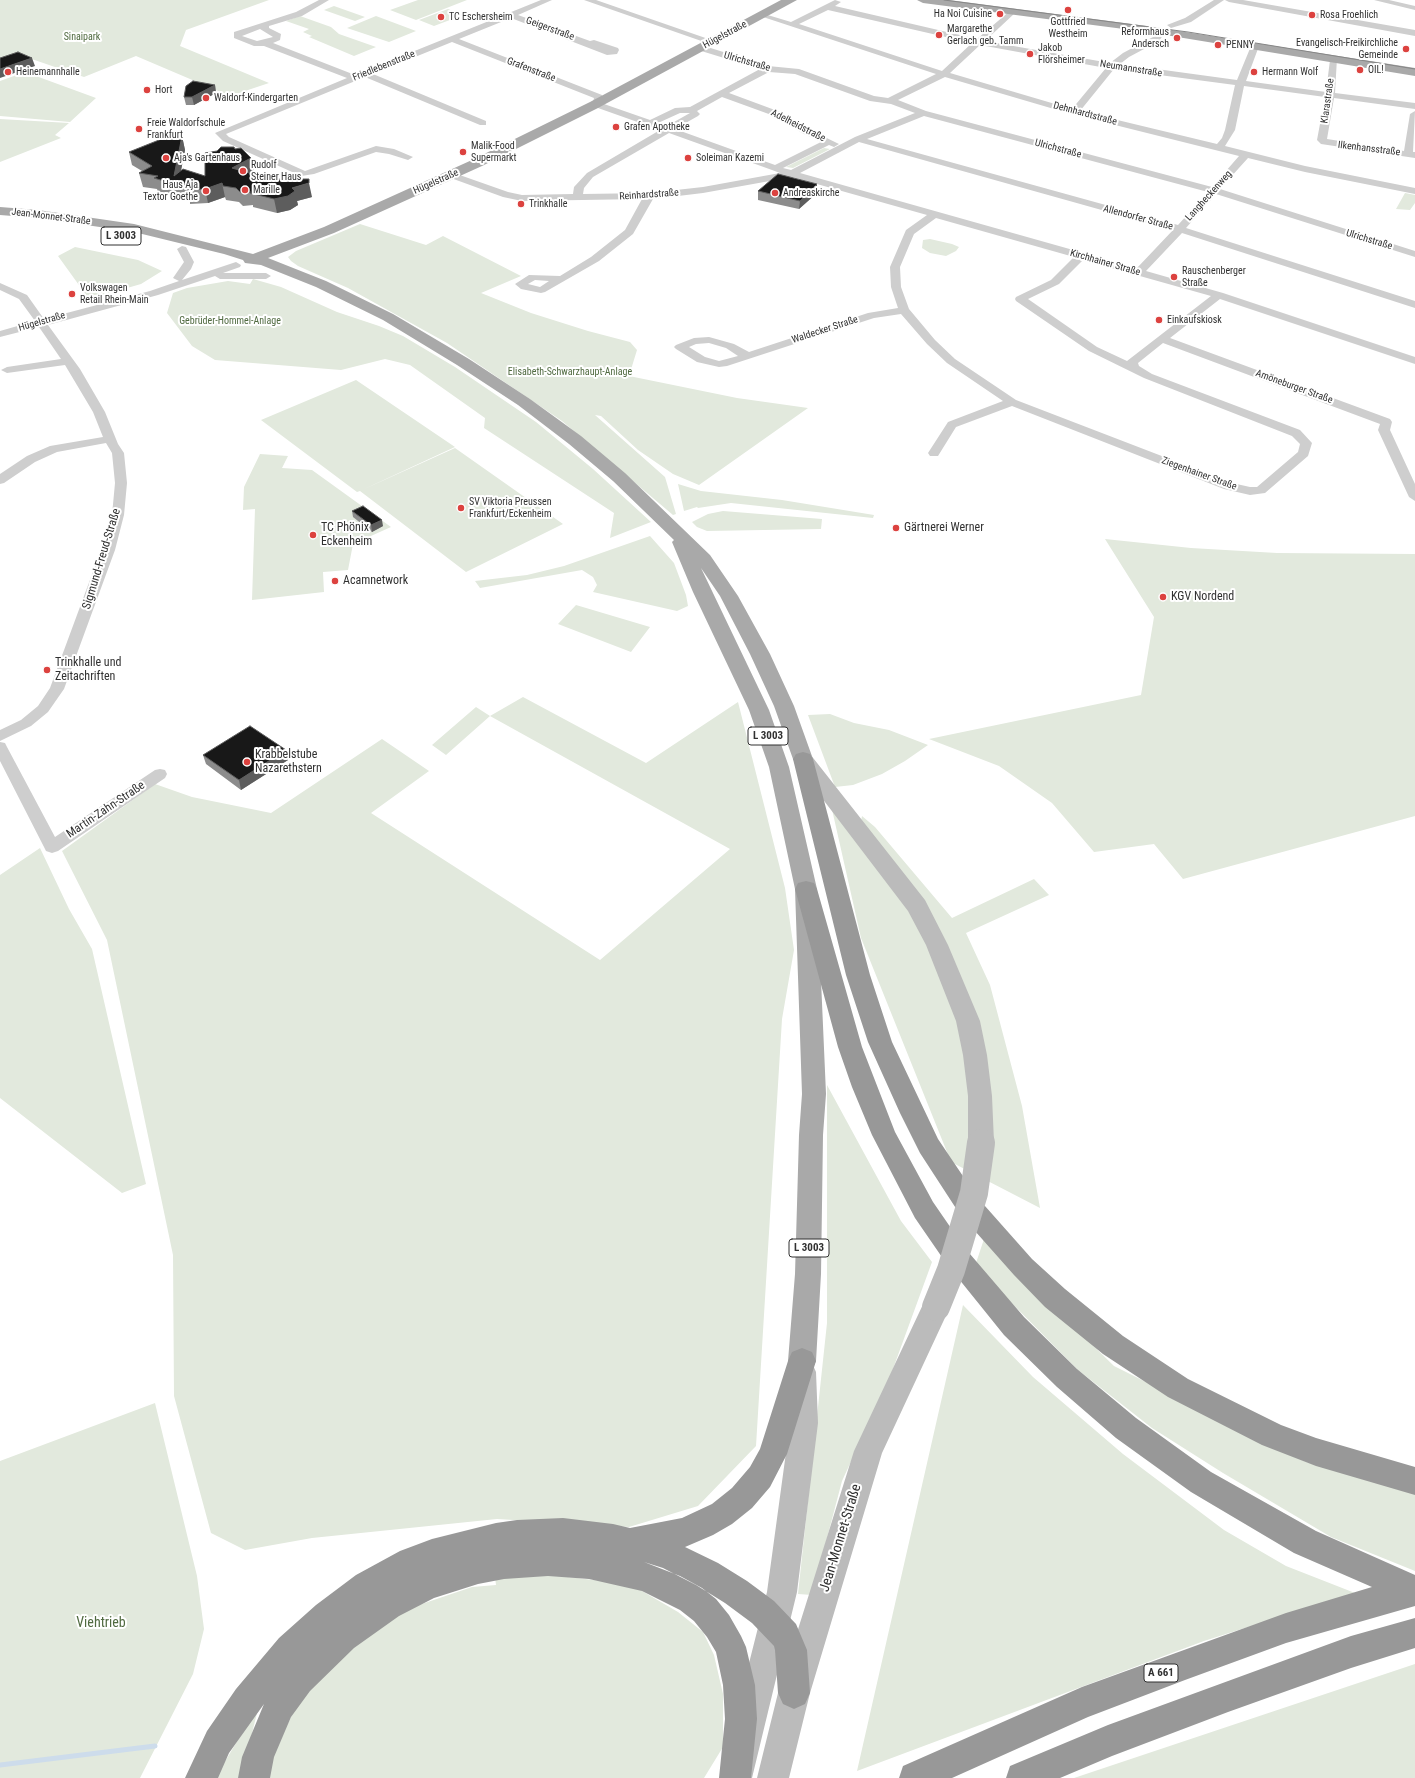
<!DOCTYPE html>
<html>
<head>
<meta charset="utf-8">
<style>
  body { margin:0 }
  canvas { display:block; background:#fff }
</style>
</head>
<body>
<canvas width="1415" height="1778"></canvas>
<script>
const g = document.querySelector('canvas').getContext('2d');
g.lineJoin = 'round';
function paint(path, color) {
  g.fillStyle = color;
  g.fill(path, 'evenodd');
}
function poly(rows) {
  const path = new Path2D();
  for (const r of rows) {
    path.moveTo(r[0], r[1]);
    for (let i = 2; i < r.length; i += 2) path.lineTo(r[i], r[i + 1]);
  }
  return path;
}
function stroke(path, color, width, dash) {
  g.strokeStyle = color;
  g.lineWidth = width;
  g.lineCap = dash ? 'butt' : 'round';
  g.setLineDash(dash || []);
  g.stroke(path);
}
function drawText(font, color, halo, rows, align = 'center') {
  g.font = font + ' "Roboto Condensed",sans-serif';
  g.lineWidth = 4;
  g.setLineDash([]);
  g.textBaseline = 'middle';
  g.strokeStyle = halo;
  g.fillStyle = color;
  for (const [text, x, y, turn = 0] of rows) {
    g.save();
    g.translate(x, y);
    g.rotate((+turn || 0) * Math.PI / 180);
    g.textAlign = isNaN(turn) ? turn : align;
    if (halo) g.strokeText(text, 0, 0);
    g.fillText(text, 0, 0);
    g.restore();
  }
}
paint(poly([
  [0,0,269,0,186,30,180,46,269,83,230,96,136,56,84,77,20,55,0,61],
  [418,0,467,0,416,20,390,10],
  [334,6,365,17,355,21,324,10],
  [448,9,463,15,434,26,419,20],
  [300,16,331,27,339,34,376,47,354,56,309,37,312,36,303,32,309,29,286,21],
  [376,16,416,31,389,42,347,28],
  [25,72,96,98,70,122,0,116,0,81],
  [0,119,69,123,55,135,61,138,0,162],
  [824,148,830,149,793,168,786,167],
  [1405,193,1415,195,1415,203,1410,210,1396,209],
  [360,224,426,245,443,236,521,276,481,293,531,313,588,331,630,342,637,350,629,376,737,398,808,408,699,485,673,474,638,450,601,416,595,415,665,477,676,514,673,515,562,421,447,343,348,288,298,266,291,261,288,257,296,251],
  [930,239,952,244,959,247,956,251,946,256,930,253,922,248,923,240],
  [75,247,138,260,162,271,141,284,89,299,58,256],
  [253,279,281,287,337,312,379,326,403,336,455,367,536,422,593,469,651,522,610,538,614,513,484,428,485,418,410,365,385,359,341,370,215,360,192,346,167,313,173,293,187,288,228,281,250,284],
  [356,380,455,447,362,490,455,448,563,524,466,572,360,491,357,492,261,420],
  [260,454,288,456,282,468,312,470,391,527,353,544,348,570,323,572,324,592,252,600,255,509,243,510,244,487],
  [678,484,701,491,782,500,874,515,873,518,731,503,698,508,697,507,684,511],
  [723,511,822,519,821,529,707,531,697,527,692,522,708,514],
  [650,536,674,563,686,595,688,606,677,611,593,592,597,585,593,577,582,570,480,588,475,581,527,575,564,566],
  [1105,539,1191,548,1277,553,1415,554,1415,816,1183,879,1154,844,1094,852,1052,803,999,766,929,739,1141,695,1154,617],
  [576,605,650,627,631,652,558,624],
  [523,697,646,763,738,702,785,888,794,950,782,1019,756,1446,698,1506,629,1527,497,1519,312,1538,245,1550,211,1533,174,1396,173,1255,107,940,62,851,155,784,192,797,271,813,382,739,429,771,371,813,600,960,730,849,490,716,446,755,432,745,476,707,490,716],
  [830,714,854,723,889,730,928,745,905,761,882,774,853,785,835,787,808,715],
  [831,805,857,841,862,816,875,827,952,918,1034,879,1049,895,966,933,990,985,1022,1106,1040,1208,951,1162,861,938],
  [40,848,69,909,92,949,146,1184,122,1193,0,1098,0,875],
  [827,1085,901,1221,932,1262,890,1377,842,1481,812,1595,798,1594,827,1323],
  [984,1239,1114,1366,1306,1462,1415,1490,1415,1571,1331,1537,1223,1473,1152,1428,1078,1370,975,1266],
  [963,1305,1033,1377,1123,1454,1224,1530,1286,1566,1355,1593,1204,1641,857,1771],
  [155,1403,197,1576,204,1629,193,1674,140,1778,0,1778,0,1461],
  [523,1572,630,1584,678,1612,703,1632,714,1655,723,1694,723,1747,704,1778,268,1778,269,1764,311,1674,407,1609,472,1587,496,1585,495,1577],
  [1415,1664,1415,1778,1074,1778],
  [259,1705,241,1778,215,1778]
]), '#e2e9dd');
stroke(poly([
  [0,1765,155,1746]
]), '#cddceb', 5);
paint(poly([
  [319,0,329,0,302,16,269,26,269,28,281,34,280,40,273,43,355,75,541,0,552,0,518,15,590,41,594,40,618,48,619,50,617,54,607,55,511,18,459,39,602,95,604,104,650,120,675,108,690,107,760,69,698,50,698,46,701,45,768,66,799,69,874,96,888,98,936,74,757,15,761,13,791,22,835,0,841,2,835,6,977,39,1012,9,1016,11,1015,13,985,41,1110,63,1123,53,1153,37,1159,29,1162,28,1166,31,1159,41,1129,57,1120,64,1237,80,1251,46,1255,43,1259,46,1246,81,1326,92,1330,60,1334,57,1337,58,1335,93,1415,103,1415,109,1334,98,1327,139,1404,151,1410,114,1415,111,1413,152,1415,152,1415,158,1321,144,1317,140,1325,97,1244,86,1235,130,1225,146,1305,166,1415,188,1415,194,1305,172,1248,158,1220,189,1415,251,1415,257,1216,194,1186,228,1415,301,1415,308,1182,233,1146,271,1223,293,1415,357,1415,364,1220,299,1170,338,1390,419,1392,422,1390,430,1415,484,1415,501,1409,497,1378,430,1380,424,1163,343,1138,363,1139,366,1152,374,1300,430,1312,443,1308,456,1265,493,1250,495,1224,489,1012,406,956,427,938,456,930,456,928,453,948,422,1003,401,947,363,927,344,901,314,874,318,727,366,719,367,697,362,676,349,674,347,676,345,694,338,709,337,734,344,749,352,868,313,898,308,891,287,890,267,906,230,927,215,792,177,703,193,653,199,633,234,599,261,545,292,541,293,521,289,515,284,529,275,560,276,591,257,625,230,642,199,522,201,503,197,448,177,446,175,448,173,454,173,508,192,522,195,573,194,574,187,587,173,660,130,598,108,593,102,594,98,452,42,373,74,486,121,486,125,480,125,365,77,226,134,229,137,305,171,376,146,394,149,413,157,408,160,389,154,376,152,314,174,301,176,223,141,215,133,347,78,264,46,254,46,234,38,234,32,296,12,319,0],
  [828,10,972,43,942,71,799,24,828,10],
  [260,29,273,37,257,41,242,36,260,29],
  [980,45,1106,68,1072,109,950,73,980,45],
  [1114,69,1235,85,1225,130,1222,138,1217,144,1080,111,1114,69],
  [769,72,795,74,870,101,891,104,915,113,855,137,791,170,783,168,829,145,834,147,839,144,808,129,783,113,729,93,769,72],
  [945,77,1071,114,1239,156,1212,187,926,111,898,100,945,77],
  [722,97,777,117,802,133,821,142,775,165,675,129,698,116,700,114,697,111,722,97],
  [680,113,690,113,667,126,658,123,680,113],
  [924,116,1208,192,1178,225,867,139,924,116],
  [669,133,772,170,780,173,703,187,649,193,583,194,584,188,593,177,669,133],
  [859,142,1173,230,1137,268,800,173,859,142],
  [936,218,1074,257,1051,280,1016,297,1015,299,1016,301,1089,351,1144,378,1292,436,1300,444,1298,452,1257,487,1250,487,1232,483,1016,400,955,359,935,340,909,309,901,287,900,267,914,234,936,218],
  [1083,260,1211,296,1127,361,1097,347,1028,299,1059,284,1083,260],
  [535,280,549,281,540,287,528,284,535,280],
  [709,343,726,348,738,356,719,361,705,357,689,347,696,344,709,343],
  [584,0,596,0,717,42,713,45,710,44,584,0],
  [1214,0,1224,0,1191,22,1171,28,1167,25,1185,18,1214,0],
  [1225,0,1243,0,1415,30,1415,36,1229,2,1225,0],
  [1374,0,1389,0,1415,6,1415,10,1374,0],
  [182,246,186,247,194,262,191,269,182,280,236,262,241,265,240,267,223,273,266,273,271,276,266,279,220,279,215,276,158,295,48,325,80,369,105,412,118,444,124,453,127,483,124,515,115,550,64,689,48,712,31,726,0,741,0,730,21,720,38,706,50,688,101,550,112,515,115,483,112,453,106,443,57,452,35,462,4,483,0,484,0,474,27,456,50,446,103,437,93,412,65,365,7,373,1,370,7,367,61,359,39,327,0,337,0,331,35,321,19,299,0,290,0,283,27,295,44,319,150,291,179,281,173,278,184,262,177,249,182,246],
  [0,742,5,743,7,747,55,837,155,770,160,769,165,770,167,774,165,778,58,851,52,853,46,851,44,847,0,761,0,742]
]), '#cecece');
paint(poly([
  [803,752,810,754,925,900,948,945,980,1021,987,1055,992,1096,994,1142,990,1149,981,1152,972,1149,968,1142,968,1096,963,1055,956,1021,926,945,908,911,796,764,793,759,796,754,803,752],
  [936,1295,946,1298,950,1307,882,1453,810,1693,789,1778,757,1778,778,1693,854,1451,926,1298,936,1295],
  [802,1359,812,1363,816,1372,818,1423,797,1592,752,1778,720,1778,767,1592,790,1423,788,1372,792,1363,802,1359]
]), '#bbb');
paint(poly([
  [781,0,797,0,598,108,482,166,334,233,268,258,326,281,393,314,469,359,530,399,581,436,625,473,710,555,738,596,770,654,794,706,813,759,810,764,803,766,796,764,793,759,774,706,750,654,720,596,701,568,769,710,789,767,817,889,826,1094,823,1135,821,1274,816,1361,812,1370,802,1374,792,1370,788,1361,795,1274,799,1135,802,1094,795,889,769,767,749,710,693,592,672,542,674,540,613,481,569,444,518,405,457,365,383,320,316,287,261,265,245,263,243,260,224,254,134,232,38,218,0,215,0,207,38,210,134,224,253,254,324,227,472,160,590,102,781,0],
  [917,0,949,0,1147,26,1415,68,1415,76,1147,32,923,3,917,0]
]), '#a9a9a9');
paint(poly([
  [803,752,810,754,813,759,870,975,892,1042,938,1139,977,1197,1032,1259,1065,1289,1123,1336,1188,1379,1281,1425,1316,1438,1415,1467,1415,1495,1316,1466,1262,1445,1168,1397,1103,1354,1045,1307,1014,1275,959,1213,920,1153,900,1113,868,1042,846,975,793,759,796,754,803,752],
  [806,881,814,883,817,889,862,1047,895,1132,933,1202,964,1247,1024,1317,1077,1369,1136,1418,1211,1472,1316,1531,1415,1575,1415,1606,1286,1643,1185,1680,1088,1717,952,1778,899,1778,903,1766,1082,1687,1286,1613,1372,1587,1294,1553,1191,1492,1116,1438,1057,1387,1004,1335,946,1263,915,1218,872,1135,852,1087,838,1047,795,889,798,883,806,881],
  [802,1348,812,1352,816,1361,787,1454,770,1487,752,1508,732,1524,713,1535,685,1547,718,1563,747,1581,774,1601,796,1624,807,1650,810,1693,805,1704,794,1709,783,1704,778,1693,775,1650,774,1646,752,1623,725,1603,696,1585,663,1568,644,1562,680,1576,702,1588,716,1599,729,1615,741,1636,746,1647,755,1685,757,1719,751,1778,719,1778,725,1719,723,1685,716,1652,707,1637,694,1621,680,1610,642,1591,589,1579,548,1576,504,1579,478,1584,434,1598,399,1616,354,1648,310,1691,291,1717,274,1757,270,1778,238,1778,242,1757,264,1704,229,1753,218,1778,185,1778,207,1731,236,1689,279,1638,316,1605,356,1575,400,1551,432,1539,496,1523,517,1520,563,1518,613,1524,630,1528,682,1518,712,1504,732,1488,750,1467,760,1449,788,1361,792,1352,802,1348],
  [1415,1618,1415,1648,1351,1668,1228,1712,1112,1756,1060,1778,1006,1778,1010,1766,1108,1725,1351,1636,1415,1618]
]), '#989898');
stroke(poly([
  [944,0,1188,32,1415,69]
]), '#868686', 1);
stroke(poly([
  [981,1144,981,1142]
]), '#bbb', 22);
stroke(poly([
  [936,1307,951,1270,974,1193,981,1143]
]), '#bbb', 28);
paint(poly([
  [215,85,216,93,194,105,186,105,184,97],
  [182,136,185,150,181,170,205,176,235,149,251,158,254,171,250,173,312,197,297,201,298,205,290,210,277,213,253,207,253,205,243,206,239,202,226,200,225,197,208,203,190,204,190,201,183,200,158,192,157,189,143,187,139,173,142,171,132,165,129,152],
  [817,184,817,193,799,209,758,200,758,191],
  [352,511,383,526,372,532,353,517],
  [203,755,288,760,241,790,206,764]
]), '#8c8c8c');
paint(poly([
  [32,58,35,66,0,78,0,69],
  [215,85,216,93,194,105,192,97],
  [182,136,185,150,178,186,174,176],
  [251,158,254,171,235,181,232,168],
  [222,183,225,197,208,203,205,189],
  [309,183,312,197,297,201,298,205,290,210,277,213,274,199,292,188],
  [817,184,817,193,799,209,800,201],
  [382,520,383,526,372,532,371,525],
  [286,750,288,760,241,790,239,780]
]), '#5d5d5d');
const building = poly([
  [18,52,32,58,0,69,0,58,18,52],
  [193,81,215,85,192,97,184,97,186,86,193,81],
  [174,134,182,136,174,176,183,169,205,176,205,153,217,151,221,147,234,147,235,149,241,148,251,158,232,168,270,179,309,179,309,183,292,188,295,191,288,196,274,199,250,193,250,191,240,192,236,188,223,186,222,183,205,189,187,190,190,187,180,186,154,178,158,176,139,173,152,166,129,152,174,134],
  [778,174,817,184,800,201,758,191,778,174],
  [363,506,382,520,371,525,352,511,363,506],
  [250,726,286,750,239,780,203,755,250,726]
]);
paint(building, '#181818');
stroke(building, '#5d5d5d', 1);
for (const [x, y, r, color] of [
  [1068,10,4,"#dc423f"],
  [1000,14,4,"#dc423f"],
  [1312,15,4,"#dc423f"],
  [441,17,4,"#dc423f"],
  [939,35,4,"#dc423f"],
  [1177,38,4,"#dc423f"],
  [1218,45,4,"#dc423f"],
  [1406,49,4,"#dc423f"],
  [1030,54,4,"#dc423f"],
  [1360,70,4,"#dc423f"],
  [8,72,4,"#dc423f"],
  [1254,72,4,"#dc423f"],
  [147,90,4,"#dc423f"],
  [206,98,4,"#dc423f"],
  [616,127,4,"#dc423f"],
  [139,129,4,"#dc423f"],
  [463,152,4,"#dc423f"],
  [166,158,4,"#dc423f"],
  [688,158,4,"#dc423f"],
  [243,171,4,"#dc423f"],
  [245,190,4,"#dc423f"],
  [206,191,4,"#dc423f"],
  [775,193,4,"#dc423f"],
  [521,204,4,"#dc423f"],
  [1174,277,4,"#dc423f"],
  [72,294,4,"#dc423f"],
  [1159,320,4,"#dc423f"],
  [461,508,4,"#dc423f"],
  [896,528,4,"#dc423f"],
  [313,535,4,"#dc423f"],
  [335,581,4,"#dc423f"],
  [1163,597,4,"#dc423f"],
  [47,670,4,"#dc423f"],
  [247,762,4,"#dc423f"]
]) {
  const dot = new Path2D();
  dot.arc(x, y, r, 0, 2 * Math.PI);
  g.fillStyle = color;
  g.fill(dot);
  stroke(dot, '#fff', 1.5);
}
drawText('10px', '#313131', '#fff', [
  ["Ha Noi Cuisine",992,14,"right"],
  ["Rosa Froehlich",1320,15],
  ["TC Eschersheim",449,17],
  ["Gottfried",1068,22,"center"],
  ["Westheim",1068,34,"center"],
  ["Margarethe",947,29],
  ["Gerlach geb. Tamm",947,41],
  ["Reformhaus",1169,32,"right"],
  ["Andersch",1169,44,"right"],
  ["Evangelisch-Freikirchliche",1398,43,"right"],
  ["Gemeinde",1398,55,"right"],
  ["PENNY",1226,45],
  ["Jakob",1038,48],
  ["Flörsheimer",1038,60],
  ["OIL!",1368,70],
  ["Heinemannhalle",16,72],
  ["Hermann Wolf",1262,72],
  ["Hort",155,90],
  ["Waldorf-Kindergarten",214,98],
  ["Freie Waldorfschule",147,123],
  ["Frankfurt",147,135],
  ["Grafen Apotheke",624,127],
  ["Malik-Food",471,146],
  ["Supermarkt",471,158],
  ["Aja's Gartenhaus",174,158],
  ["Soleiman Kazemi",696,158],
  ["Rudolf",251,165],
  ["Steiner Haus",251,177],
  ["Haus Aja",198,185,"right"],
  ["Textor Goethe",198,197,"right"],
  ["Marille",253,190],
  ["Andreaskirche",783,193],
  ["Trinkhalle",529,204],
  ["Rauschenberger",1182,271],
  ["Straße",1182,283],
  ["Volkswagen",80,288],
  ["Retail Rhein-Main",80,300],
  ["Einkaufskiosk",1167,320],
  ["SV Viktoria Preussen",469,502],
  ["Frankfurt/Eckenheim",469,514]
], 'left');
drawText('10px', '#313131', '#fff', [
  ["Geigerstraße",550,29,20],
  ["Hügelstraße",725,35,-28],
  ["Ulrichstraße",747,62,16],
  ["Friedlebenstraße",384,66,-22],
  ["Neumannstraße",1131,69,9],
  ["Grafenstraße",531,70,21],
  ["Klarastraße",1328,101,-82],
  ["Dehnhardtstraße",1085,114,15],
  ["Adelheidstraße",798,126,27],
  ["Ulrichstraße",1058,149,15],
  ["Ilkenhansstraße",1369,149,7],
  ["Hügelstraße",436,182,-24],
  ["Reinhardstraße",649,195,-4],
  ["Langheckenweg",1209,196,-48],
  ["Jean-Monnet-Straße",51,217,7],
  ["Allendorfer Straße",1138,218,15],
  ["Ulrichstraße",1369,240,17],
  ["Kirchhainer Straße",1105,263,16],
  ["Hügelstraße",42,322,-16],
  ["Waldecker Straße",825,330,-18],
  ["Amöneburger Straße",1294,387,20],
  ["Ziegenhainer Straße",1199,474,20]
]);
drawText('10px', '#506a40', '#fff', [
  ["Sinaipark",82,37],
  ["Gebrüder-Hommel-Anlage",230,321],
  ["Elisabeth-Schwarzhaupt-Anlage",570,372]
]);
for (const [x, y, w] of [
  [121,236,40],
  [768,736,40],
  [809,1248,40],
  [1161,1673,34]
]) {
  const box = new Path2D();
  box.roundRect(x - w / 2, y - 9, w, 18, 3);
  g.fillStyle = '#fff';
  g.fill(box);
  stroke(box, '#313131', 1);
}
drawText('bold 11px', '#313131', null, [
  ["L 3003",121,236],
  ["L 3003",768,736],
  ["L 3003",809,1248],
  ["A 661",1161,1673]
]);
drawText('12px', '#313131', '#fff', [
  ["TC Phönix",321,528],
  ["Eckenheim",321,542],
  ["Gärtnerei Werner",904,528],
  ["Acamnetwork",343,581],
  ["KGV Nordend",1171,597],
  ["Trinkhalle und",55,663],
  ["Zeitachriften",55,677],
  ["Krabbelstube",255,755],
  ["Nazarethstern",255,769]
], 'left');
drawText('12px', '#313131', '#fff', [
  ["Sigmund-Freud-Straße",102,559,-73],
  ["Martin-Zahn-Straße",106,810,-34]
]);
drawText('14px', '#313131', '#fff', [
  ["Jean-Monnet-Straße",841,1538,-73]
]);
drawText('14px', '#506a40', '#fff', [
  ["Viehtrieb",101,1623]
]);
</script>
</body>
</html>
